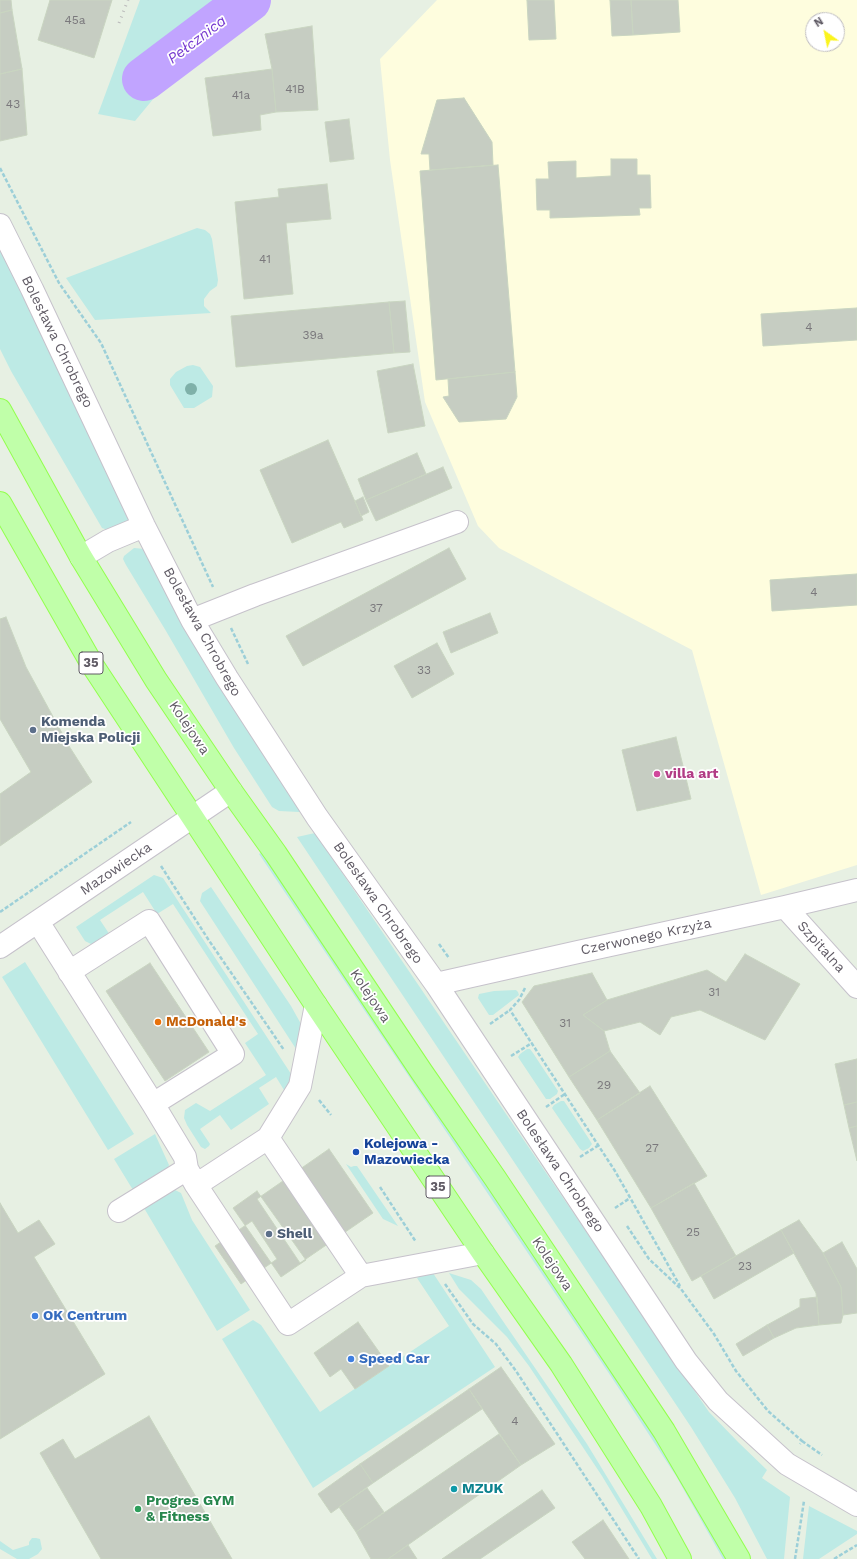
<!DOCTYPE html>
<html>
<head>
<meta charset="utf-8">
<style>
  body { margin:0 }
  #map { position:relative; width:857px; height:1559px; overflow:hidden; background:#e7f0e3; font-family:"Work Sans",sans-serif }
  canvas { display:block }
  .north { position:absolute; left:805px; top:12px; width:40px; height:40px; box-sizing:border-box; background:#fff; border:1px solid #bfbdc1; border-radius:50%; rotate:327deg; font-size:11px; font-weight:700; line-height:16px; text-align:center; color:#605b65 }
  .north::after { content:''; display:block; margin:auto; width:14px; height:18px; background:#fbf41d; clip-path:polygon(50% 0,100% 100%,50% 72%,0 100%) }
</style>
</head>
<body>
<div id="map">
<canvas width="857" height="1559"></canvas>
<div class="north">N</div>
</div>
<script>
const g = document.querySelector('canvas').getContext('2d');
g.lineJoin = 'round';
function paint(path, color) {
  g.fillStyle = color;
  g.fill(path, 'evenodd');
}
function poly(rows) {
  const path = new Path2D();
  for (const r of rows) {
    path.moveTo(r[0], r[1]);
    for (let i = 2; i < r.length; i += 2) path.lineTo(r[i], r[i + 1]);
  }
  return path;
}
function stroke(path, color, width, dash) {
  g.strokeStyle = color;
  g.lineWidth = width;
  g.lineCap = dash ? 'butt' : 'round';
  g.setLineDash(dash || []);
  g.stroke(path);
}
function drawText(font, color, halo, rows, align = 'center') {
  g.font = font + ' "Work Sans",sans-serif';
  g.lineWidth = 3.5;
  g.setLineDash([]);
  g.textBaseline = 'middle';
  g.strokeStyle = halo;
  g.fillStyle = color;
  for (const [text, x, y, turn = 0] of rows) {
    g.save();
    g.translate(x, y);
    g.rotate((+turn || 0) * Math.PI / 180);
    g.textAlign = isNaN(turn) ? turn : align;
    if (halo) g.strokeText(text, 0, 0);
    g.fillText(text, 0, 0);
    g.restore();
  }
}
paint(poly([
  [437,0,857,0,857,865,761,895,692,650,499,548,478,526,425,402,390,160,380,59],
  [813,20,837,20,837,44,813,44]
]), '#fefdde');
paint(poly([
  [140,0,268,0,178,69,135,121,98,114],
  [197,228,205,230,210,234,212,239,218,280,217,286,210,291,204,299,204,306,211,313,95,320,66,278],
  [0,245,132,521,111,531,102,528,11,371,0,349],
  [193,365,200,367,213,386,212,397,194,408,184,408,170,385,170,379,176,372,187,366],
  [134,548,145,549,186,631,210,673,302,810,299,812,279,811,272,807,234,748,166,631,126,565,123,559,124,556],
  [315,833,655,1333,709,1412,738,1442,767,1470,762,1478,790,1497,784,1559,767,1559,735,1498,691,1427,297,837],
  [264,851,654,1432,729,1559,723,1559,676,1476,612,1378,259,854],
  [154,875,163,878,295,1080,288,1089,284,1090,276,1077,259,1088,269,1104,231,1130,220,1115,200,1129,210,1144,209,1146,205,1149,201,1147,187,1125,184,1118,185,1110,196,1103,210,1111,266,1075,245,1043,258,1034,173,904,157,914,143,892,100,920,110,935,97,943,91,944,85,941,76,927],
  [211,887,291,1006,301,1024,298,1052,200,901,202,893],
  [25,962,134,1134,108,1150,2,977],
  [516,990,518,992,519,995,493,1015,489,1015,478,998,479,994,494,991],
  [527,1049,530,1049,533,1053,558,1091,557,1094,550,1099,546,1099,518,1057,520,1054],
  [561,1101,564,1101,589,1139,592,1144,589,1148,583,1151,580,1149,552,1108,554,1105],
  [155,1134,169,1165,167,1170,133,1190,114,1159],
  [346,1164,351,1167,354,1166,357,1166,398,1226,383,1219],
  [175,1190,181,1193,192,1220,250,1310,217,1331,144,1208],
  [431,1270,495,1367,313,1488,222,1339,253,1320,261,1325,320,1412,449,1326,417,1278],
  [449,1273,471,1280,481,1289,587,1444,657,1559,652,1559,602,1476,529,1366,507,1337,459,1289],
  [809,1506,857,1531,857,1534,819,1559,803,1559],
  [32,1538,36,1538,40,1539,42,1549,38,1554,29,1559,17,1559,0,1549,0,1541,13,1550,29,1545,29,1542]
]), '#bdeae5');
stroke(poly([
  [144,79,249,0]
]), '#c1a4ff', 44);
const building = poly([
  [0,0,11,0,12,10,0,13,0,0],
  [50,0,112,0,94,58,38,40,50,0],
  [527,0,554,0,556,39,529,40,527,0],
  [610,0,631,0,633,35,612,36,610,0],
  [631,0,678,0,680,32,633,35,631,0],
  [12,10,22,69,0,74,0,13,12,10],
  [312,26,318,110,276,112,272,69,265,34,312,26],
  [22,69,27,135,0,141,0,74,22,69],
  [272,69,276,112,260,115,261,130,213,136,205,78,272,69],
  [464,98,492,142,493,165,430,170,429,154,421,154,437,100,464,98],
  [349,119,354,159,330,162,325,122,349,119],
  [611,159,637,159,637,175,650,175,651,208,639,208,640,215,550,218,550,210,537,210,536,179,549,179,548,162,576,161,576,178,611,176,611,159],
  [498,165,515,372,436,380,420,171,498,165],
  [327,184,331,219,286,223,293,294,244,299,235,202,279,197,278,189,327,184],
  [405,301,410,352,394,353,389,302,405,301],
  [389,302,394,353,236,367,231,316,389,302],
  [857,308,857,340,763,346,761,314,857,308],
  [413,364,425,426,388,433,377,371,413,364],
  [515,372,517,397,506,419,459,422,443,397,449,396,448,379,515,372],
  [328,440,363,520,344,528,341,522,292,543,260,470,328,440],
  [417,453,426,474,366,500,358,479,417,453],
  [443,467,452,488,376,521,366,500,443,467],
  [363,497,369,512,361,516,355,501,363,497],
  [449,548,466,579,303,666,286,636,449,548],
  [857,574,857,605,772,611,770,580,857,574],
  [490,613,498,633,451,653,443,632,490,613],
  [6,617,26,667,69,746,92,782,0,846,0,794,31,772,0,719,0,619,6,617],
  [437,643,454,674,412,698,394,666,437,643],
  [676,737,691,799,637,811,622,750,676,737],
  [745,954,800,984,765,1040,700,1010,671,1017,660,1035,640,1022,604,1031,583,1015,607,1000,707,970,726,982,745,954],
  [150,963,209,1052,165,1081,106,991,150,963],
  [592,973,607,1000,583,1015,604,1031,610,1051,569,1077,522,1002,534,986,592,973],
  [610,1051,640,1093,597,1120,569,1077,610,1051],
  [857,1059,857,1102,844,1105,835,1064,857,1059],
  [650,1086,707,1176,651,1208,597,1120,650,1086],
  [857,1102,857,1126,849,1128,844,1105,857,1102],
  [857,1126,857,1161,849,1128,857,1126],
  [329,1149,373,1213,300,1263,257,1199,329,1149],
  [694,1183,736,1256,692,1281,651,1208,694,1183],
  [257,1191,306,1260,281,1277,233,1208,257,1191],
  [0,1203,18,1233,39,1220,55,1244,34,1257,105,1374,0,1439,0,1203],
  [799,1220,823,1253,841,1287,843,1315,841,1323,819,1325,816,1293,781,1230,799,1220],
  [252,1221,277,1259,241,1284,215,1246,252,1221],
  [781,1230,794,1253,714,1299,701,1276,781,1230],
  [842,1242,857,1269,857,1313,843,1315,841,1287,823,1253,842,1242],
  [817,1297,819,1325,796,1328,774,1338,767,1325,800,1307,800,1299,817,1297],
  [358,1322,389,1366,355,1389,341,1369,330,1377,314,1353,358,1322],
  [767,1325,774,1338,743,1356,736,1344,767,1325],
  [501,1367,555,1444,521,1465,469,1389,501,1367],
  [469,1389,482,1409,373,1483,360,1464,469,1389],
  [149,1416,232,1559,101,1559,40,1453,63,1439,75,1459,149,1416],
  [499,1434,521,1465,388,1559,371,1559,356,1532,499,1434],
  [360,1464,373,1483,331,1513,318,1494,360,1464],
  [367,1488,384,1512,356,1532,339,1507,367,1488],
  [542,1490,555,1508,480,1559,442,1559,542,1490],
  [603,1520,629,1559,585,1559,572,1542,603,1520],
  [408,1545,417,1559,388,1559,408,1545]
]);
paint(building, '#c6cdc2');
stroke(building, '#c9d5c1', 1);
const minor = poly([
  [0,225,32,289,144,526,192,620,227,678,317,817,436,984,686,1361,718,1401,787,1464,857,1505],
  [81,557,108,541,144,526],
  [192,620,255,595,457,522],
  [785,907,857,987],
  [38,922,153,1104,185,1157,187,1169,196,1185,288,1324,361,1276],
  [0,947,231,791],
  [69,972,149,921,233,1054,153,1104],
  [436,984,578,952,785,907,857,890],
  [316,1005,300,1086,268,1138,361,1276,483,1253],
  [196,1185,268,1138],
  [119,1211,187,1169]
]);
const major = poly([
  [0,410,81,557,156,680,231,791,276,854,421,1071,495,1178,664,1431,739,1559],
  [0,503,93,666,316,1005,483,1253,561,1364,651,1506,680,1559]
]);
stroke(minor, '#c6c2cb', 24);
stroke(major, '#92ff4d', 24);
stroke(poly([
  [0,168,59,283,101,343,213,587],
  [231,628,248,664],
  [161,866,208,939,284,1050],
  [0,912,131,822],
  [439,944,449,958],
  [525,988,519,1000,510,1010,615,1171,680,1286],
  [490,1024,510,1010],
  [511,1056,532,1043],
  [319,1100,331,1115],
  [546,1107,565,1094],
  [580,1157,599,1145],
  [380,1187,416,1242],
  [615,1208,630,1198],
  [627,1226,649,1259,681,1289,714,1334,736,1371,768,1411,802,1441,800,1444],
  [445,1284,473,1324,496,1344,516,1371,639,1559],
  [802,1441,822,1455],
  [795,1559,804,1501],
  [834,1559,857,1545]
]), '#9ccfd8', 2.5, [4, 2]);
stroke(minor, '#fff', 22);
stroke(major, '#c0ffa9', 22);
stroke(poly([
  [119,23,128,0]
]), '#bab9ba', 3, [1, 5]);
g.fillStyle = '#7fb1a9';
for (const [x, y] of [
  [191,389]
]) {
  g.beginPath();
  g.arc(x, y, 6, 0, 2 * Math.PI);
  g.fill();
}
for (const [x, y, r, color] of [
  [33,730,4,"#5c6f8a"],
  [657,774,4,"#d1479c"],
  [158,1022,4,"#e8710a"],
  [356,1152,4,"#1a4fb4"],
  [269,1234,4,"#5c6f8a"],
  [35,1316,4,"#3f7fe0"],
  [351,1359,4,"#3f7fe0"],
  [454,1489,4,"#0f9aa8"],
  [138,1509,4,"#2e9e5b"]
]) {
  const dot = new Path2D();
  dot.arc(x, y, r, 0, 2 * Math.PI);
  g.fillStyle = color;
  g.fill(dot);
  stroke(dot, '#fff', 1.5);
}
drawText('12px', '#7a787c', null, [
  ["45a",75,20],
  ["41B",295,89],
  ["41a",241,95],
  ["43",13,104],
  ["41",265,259],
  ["4",809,327],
  ["39a",313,335],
  ["4",814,592],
  ["37",376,608],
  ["33",424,670],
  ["31",714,992],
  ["31",565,1023],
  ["29",604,1085],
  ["27",652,1148],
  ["25",693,1232],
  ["23",745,1266],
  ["4",515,1421]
]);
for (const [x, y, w] of [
  [91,663,24],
  [438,1187,24]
]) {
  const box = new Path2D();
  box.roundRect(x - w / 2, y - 11, w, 22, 3);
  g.fillStyle = '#fff';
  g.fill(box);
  stroke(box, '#605b65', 1);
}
drawText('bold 13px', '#605b65', null, [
  ["35",91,663],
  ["35",438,1187]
]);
drawText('14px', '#605b65', '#fff', [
  ["Bolesława Chrobrego",57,342,64],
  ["Bolesława Chrobrego",202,632,61],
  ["Kolejowa",189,728,56],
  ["Mazowiecka",116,869,-34],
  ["Bolesława Chrobrego",378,903,55],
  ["Czerwonego Krzyża",646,937,-12],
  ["Szpitalna",821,947,48],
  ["Kolejowa",370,996,56],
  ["Bolesława Chrobrego",560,1171,56],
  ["Kolejowa",552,1264,56]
]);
drawText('bold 14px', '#4e5e75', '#fff', [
  ["Komenda",41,722],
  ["Miejska Policji",41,738],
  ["Shell",277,1234]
], 'left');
drawText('bold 14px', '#b23c85', '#fff', [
  ["villa art",665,774]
], 'left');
drawText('bold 14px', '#c56008', '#fff', [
  ["McDonald's",166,1022]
], 'left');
drawText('bold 14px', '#164399', '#fff', [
  ["Kolejowa -",364,1144],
  ["Mazowiecka",364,1160]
], 'left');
drawText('bold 14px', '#366cbe', '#fff', [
  ["OK Centrum",43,1316],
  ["Speed Car",359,1359]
], 'left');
drawText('bold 14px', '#0d838f', '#fff', [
  ["MZUK",462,1489]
], 'left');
drawText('bold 14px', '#27864d', '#fff', [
  ["Progres GYM",146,1501],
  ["& Fitness",146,1517]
], 'left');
drawText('italic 15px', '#7639d0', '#fff', [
  ["Pełcznica",197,40,-37]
]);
</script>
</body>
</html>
